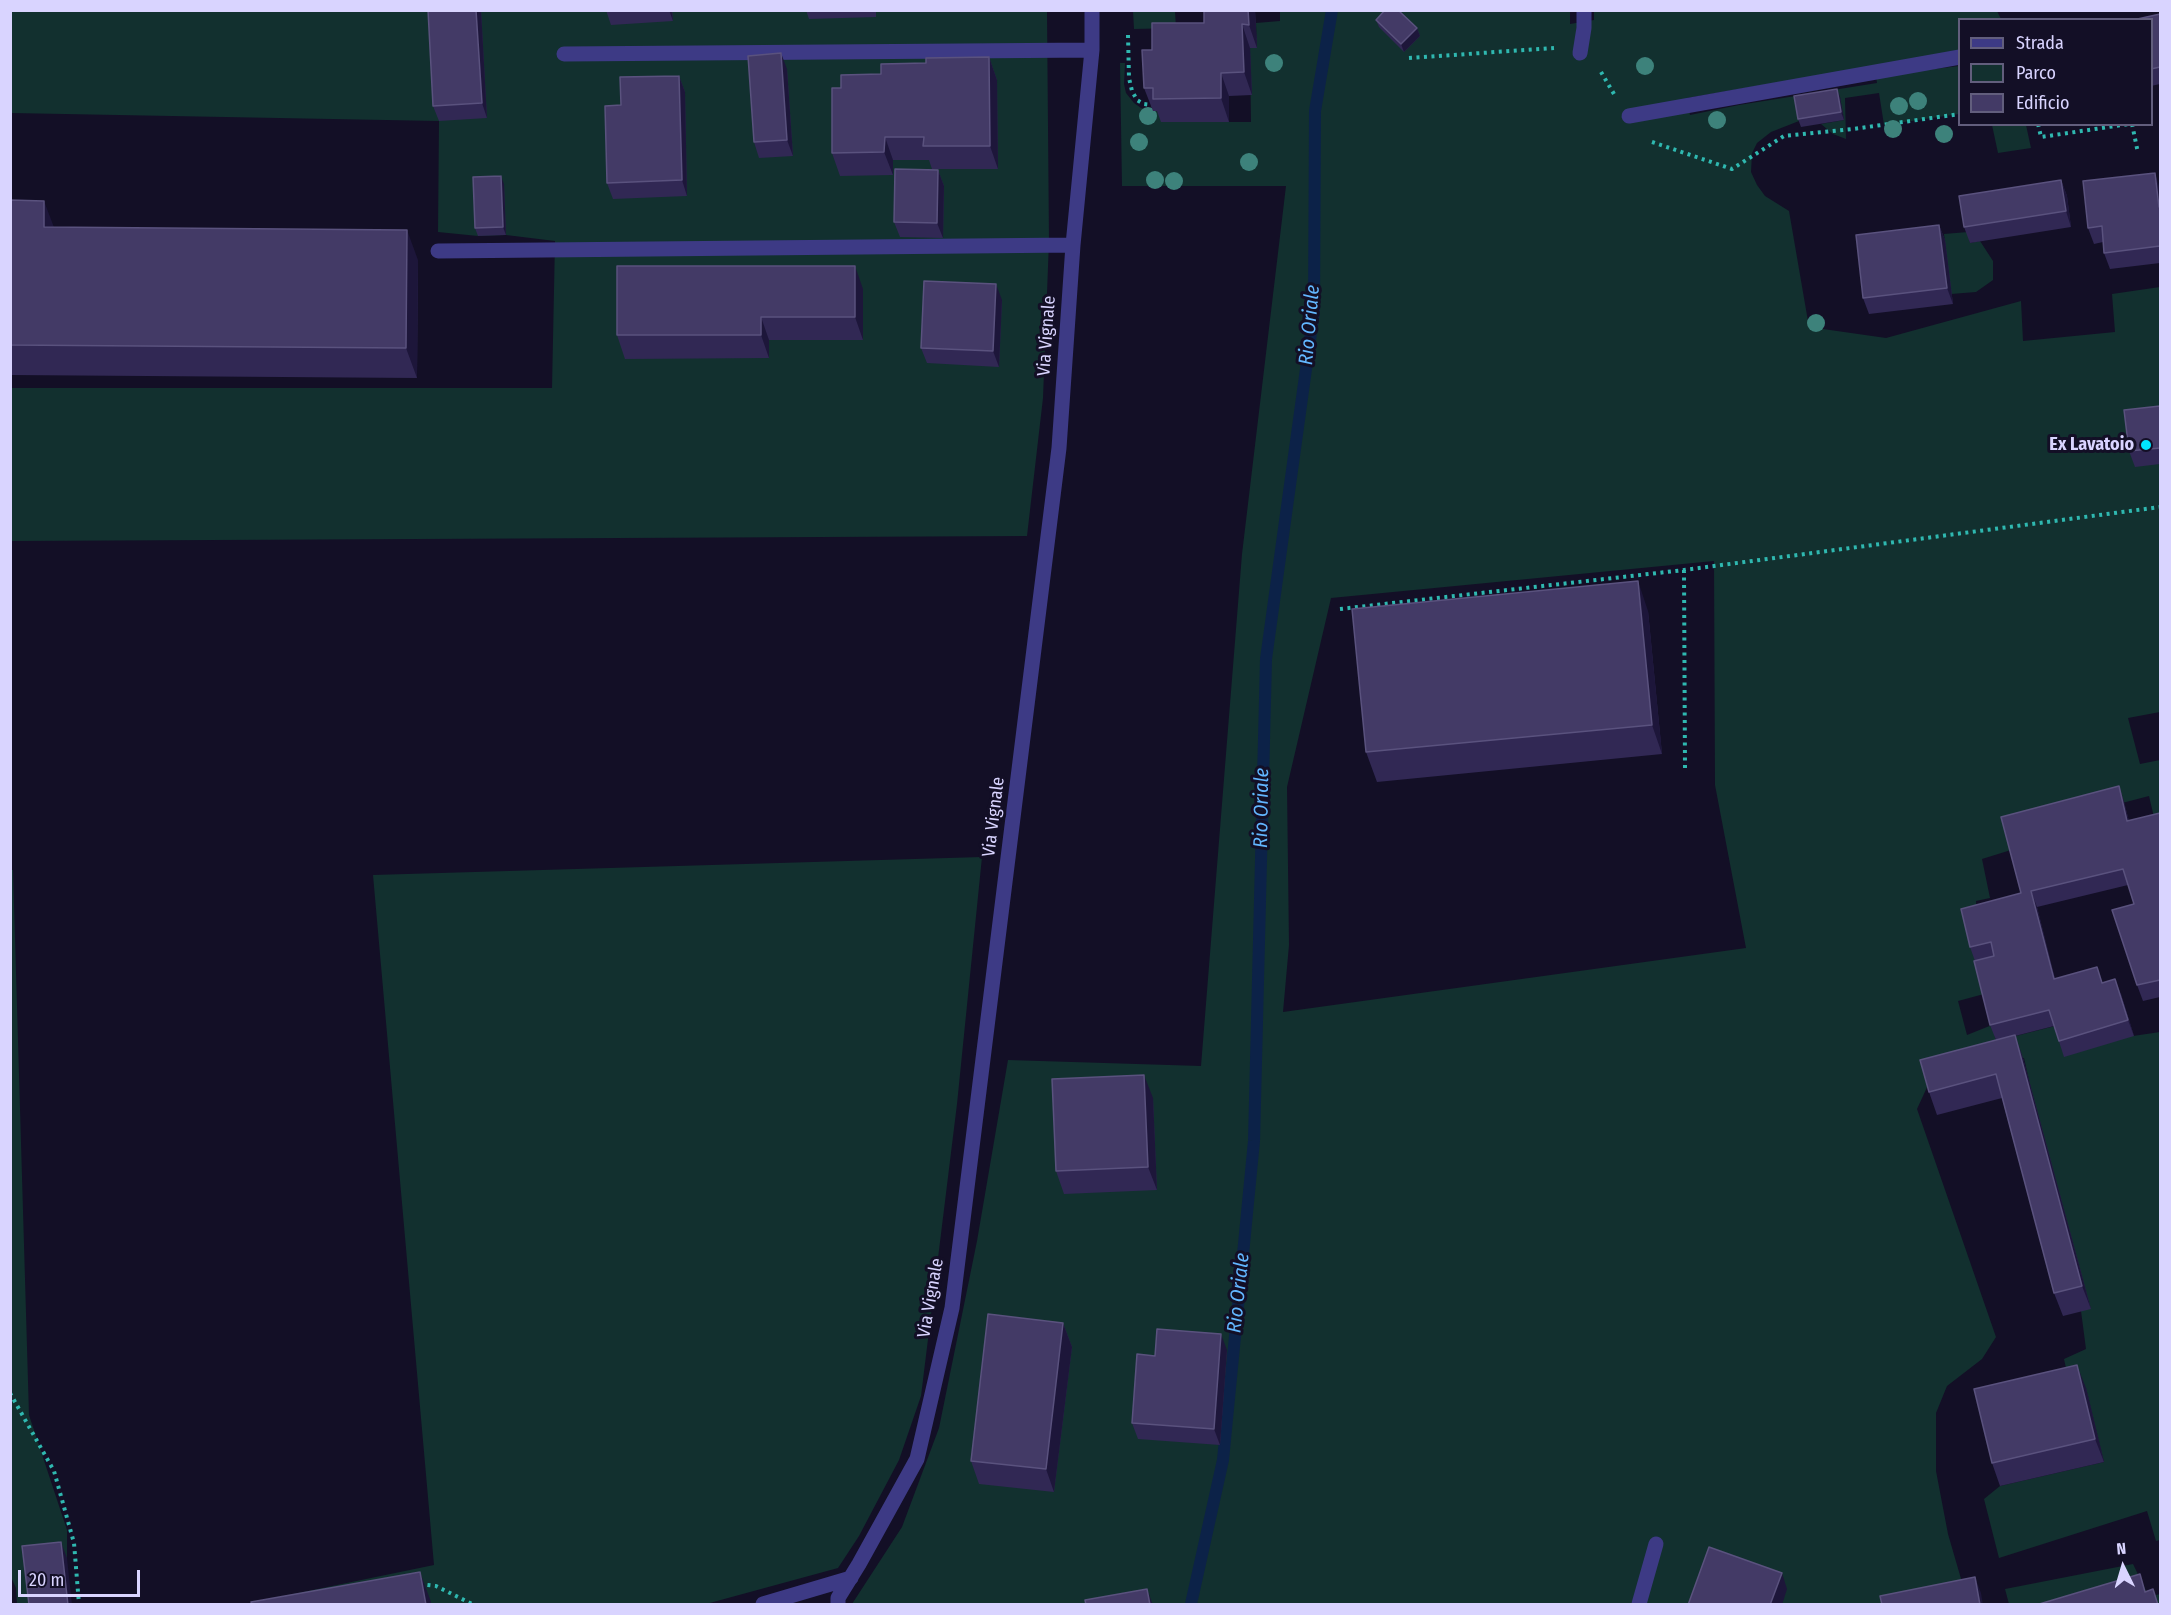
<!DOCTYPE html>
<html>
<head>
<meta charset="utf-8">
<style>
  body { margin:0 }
  #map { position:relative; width:2171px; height:1615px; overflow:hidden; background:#130f26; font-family:"Fira Sans Condensed",sans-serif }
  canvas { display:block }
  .frame { position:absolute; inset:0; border:12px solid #d9d4ff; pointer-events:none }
  .legend { position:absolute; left:1958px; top:18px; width:195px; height:108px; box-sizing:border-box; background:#130f26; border:2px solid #625e7d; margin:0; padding:8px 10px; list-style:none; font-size:18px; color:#d9d4ff }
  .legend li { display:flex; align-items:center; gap:12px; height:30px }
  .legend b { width:30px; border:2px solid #625e7d }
  .north { position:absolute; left:2093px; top:1537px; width:60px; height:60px; -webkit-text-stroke:4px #130f26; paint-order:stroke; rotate:355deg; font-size:16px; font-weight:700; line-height:24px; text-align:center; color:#d9d4ff }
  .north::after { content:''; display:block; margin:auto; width:21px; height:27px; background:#d9d4ff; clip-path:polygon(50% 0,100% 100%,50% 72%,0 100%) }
  .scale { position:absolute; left:18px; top:1570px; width:122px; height:27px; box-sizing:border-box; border:3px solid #d9d4ff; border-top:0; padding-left:8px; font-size:18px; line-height:21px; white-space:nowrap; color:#d9d4ff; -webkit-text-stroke:4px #130f26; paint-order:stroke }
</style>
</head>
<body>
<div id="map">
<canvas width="2171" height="1615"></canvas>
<div class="frame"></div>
<ul class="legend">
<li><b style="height:8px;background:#3d3a85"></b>Strada</li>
<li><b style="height:16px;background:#12302f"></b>Parco</li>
<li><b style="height:16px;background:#433a66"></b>Edificio</li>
</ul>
<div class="north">N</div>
<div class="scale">20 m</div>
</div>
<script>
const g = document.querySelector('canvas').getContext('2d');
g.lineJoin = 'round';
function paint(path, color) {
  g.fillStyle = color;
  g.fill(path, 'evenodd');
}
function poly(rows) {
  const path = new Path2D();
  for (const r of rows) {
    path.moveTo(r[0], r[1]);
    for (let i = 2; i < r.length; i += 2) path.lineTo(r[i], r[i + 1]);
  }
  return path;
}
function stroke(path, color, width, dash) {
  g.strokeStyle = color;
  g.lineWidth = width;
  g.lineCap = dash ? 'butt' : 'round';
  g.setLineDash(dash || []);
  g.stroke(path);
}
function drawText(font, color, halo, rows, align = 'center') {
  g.font = font + ' "Fira Sans Condensed",sans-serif';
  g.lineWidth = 6;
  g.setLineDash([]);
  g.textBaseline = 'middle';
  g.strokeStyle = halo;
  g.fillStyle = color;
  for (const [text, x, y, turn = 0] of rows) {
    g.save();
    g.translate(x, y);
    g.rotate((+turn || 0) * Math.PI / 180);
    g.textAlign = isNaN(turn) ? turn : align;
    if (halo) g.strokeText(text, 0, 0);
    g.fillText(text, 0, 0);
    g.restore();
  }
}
paint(poly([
  [1570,10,1570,24,1594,20,1594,10,1997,11,2001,19,1960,20,1959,52,1687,98,1690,115,1739,105,1877,83,1876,76,1959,66,1959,114,1884,125,1879,93,1845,98,1846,139,1833,134,1821,124,1844,120,1840,97,1799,121,1771,132,1757,143,1752,153,1751,172,1757,185,1765,196,1789,211,1809,327,1886,338,2021,301,2023,341,2115,332,2112,294,2160,287,2160,712,2128,718,2140,764,2160,760,2160,829,2157,830,2149,796,2007,833,2011,850,1982,859,1990,898,1976,901,1984,994,1958,1001,1967,1035,1992,1025,1996,1041,2055,1026,2133,1036,2160,1032,2160,1540,2156,1541,2147,1511,1999,1558,1984,1499,2000,1486,2104,1462,2086,1388,2071,1391,2064,1359,2086,1349,2081,1311,2024,1058,1929,1083,1917,1109,1996,1337,1982,1359,1947,1386,1936,1413,1936,1471,1948,1534,1966,1596,1923,1604,852,1604,902,1527,939,1428,977,1241,1008,1060,1201,1066,1242,554,1286,186,1122,186,1120,63,1125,63,1124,84,1126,93,1134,103,1141,108,1162,111,1162,122,1251,122,1250,48,1257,47,1256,23,1280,21,1280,11],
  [1714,561,1715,785,1746,948,1283,1012,1289,945,1287,787,1331,598],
  [10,11,1047,11,1049,241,1043,398,1027,536,11,541,11,388,552,388,555,241,506,235,478,236,438,232,439,121,11,113],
  [1133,11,1175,11,1176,28,1134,29],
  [1992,125,2026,125,2031,148,1998,153],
  [1968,232,1970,243,1980,241,1993,261,1993,280,1976,292,1951,294,1944,234],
  [982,857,957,1104,921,1396,899,1460,859,1536,838,1568,706,1604,245,1604,434,1565,373,875],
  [11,870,13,870,29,1415,67,1530,67,1558,28,1562,33,1604,17,1604,16,1588,11,1577],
  [2133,1564,2149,1597,2160,1594,2160,1604,2009,1604,2005,1589]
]), '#12302f');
stroke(poly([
  [1191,1604,1223,1460,1254,1141,1266,659,1314,311,1315,111,1332,10]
]), '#0c2248', 12);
stroke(poly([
  [1128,35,1129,78,1132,91,1137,100,1144,104,1152,105],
  [1409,58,1554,48],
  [1601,72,1614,94],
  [2038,124,2041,137,2129,124],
  [2132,124,2138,153],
  [1652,142,1732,169,1784,136,1853,129,1960,114],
  [1684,570,1685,769],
  [1340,609,1684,570,2160,507],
  [10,1393,54,1471,74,1543,79,1604],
  [420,1584,436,1586,472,1604]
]), '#2fb8b0', 4, [3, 4.5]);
stroke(poly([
  [1580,53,1584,28,1584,10],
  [564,54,1092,50],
  [1629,116,1960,57],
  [438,251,1073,245],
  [763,1604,851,1578],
  [838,1604,838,1598,859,1564,917,1459,952,1308,1059,448,1073,245,1092,50,1092,10],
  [1639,1604,1656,1544]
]), '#3d3a85', 15);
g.fillStyle = '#3d827b';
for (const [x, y] of [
  [1274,63],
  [1645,66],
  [1918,101],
  [1899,106],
  [1148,116],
  [1717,120],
  [1893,129],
  [1944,134],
  [1139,142],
  [1249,162],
  [1155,180],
  [1174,181],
  [1816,323]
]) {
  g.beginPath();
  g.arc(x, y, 9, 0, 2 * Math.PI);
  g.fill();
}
paint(poly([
  [481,10,487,118,439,121,433,106],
  [606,10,672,10,673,21,611,25],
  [806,10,876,10,876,17,809,19],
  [1255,10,1257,48,1250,48,1252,95,1229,96,1229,122,1161,122,1157,111,1153,111,1144,88,1152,50,1204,23],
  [2160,14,2160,84,2151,86,2151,20],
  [1376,20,1417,28,1420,36,1404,52,1379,27],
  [989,57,997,80,998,169,932,169,929,160,893,160,893,175,840,176,832,153,841,88,881,74,926,63],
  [787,69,793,156,759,158,754,142],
  [679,76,685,92,687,196,613,199,607,183,621,105],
  [1840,97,1844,120,1801,127,1798,119],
  [938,170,944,186,943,238,900,237,894,222],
  [2061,180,2067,196,2071,227,1970,243,1964,227],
  [504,184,506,235,478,236,475,228],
  [2160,190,2160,263,2110,269,2104,253,2103,242,2094,244,2088,228],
  [10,200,54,227,418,260,417,378,10,375],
  [1939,225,1945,240,1953,304,1869,314,1863,298],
  [863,289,863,340,769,340,769,358,625,359,617,335],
  [1002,300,999,367,927,363,921,348],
  [2160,406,2160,464,2135,467,2129,451],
  [1648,611,1662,754,1377,782,1366,752],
  [2119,786,2124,802,2129,821,2160,813,2160,997,2143,1001,2137,985,2134,904,2128,885,2037,907,2055,979,2103,982,2121,994,2134,1036,2064,1057,2054,1026,2015,1036,2023,1058,2091,1309,2063,1316,2054,1293,2002,1098,1937,1115,1929,1092,1996,1040,1990,1025,1975,961,1970,947],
  [1153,1098,1157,1190,1064,1194,1056,1171],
  [1063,1323,1072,1347,1054,1492,979,1484,971,1461],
  [1227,1350,1220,1445,1138,1439,1132,1423,1155,1356],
  [2086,1388,2104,1462,2000,1486,1992,1463]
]), '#312854');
paint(poly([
  [476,10,481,10,487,118,482,103],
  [669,10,672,10,673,21],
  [1248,10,1255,10,1257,48,1249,25],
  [1242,24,1250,48,1252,95,1244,72],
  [1417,28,1420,36,1404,52,1401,44],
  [781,53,787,69,793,156,787,140],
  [989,57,997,80,998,169,990,146],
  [1221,73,1229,96,1229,122,1221,98],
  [679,76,685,92,687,196,682,180],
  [1837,89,1840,97,1844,120,1841,112],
  [885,137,893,160,893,175,884,152],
  [938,170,944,186,943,238,937,223],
  [2155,173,2160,189,2160,213,2159,207],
  [501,176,504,184,506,235,503,227],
  [2061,180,2067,196,2071,227,2066,211],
  [44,201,55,230,44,227],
  [1939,225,1945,240,1953,304,1947,288],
  [407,230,418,260,417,378,406,348],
  [855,266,863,289,863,340,855,317],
  [996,284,1002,300,999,367,993,351],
  [761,317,769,340,769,358,761,335],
  [1638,581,1648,611,1662,754,1652,725],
  [2119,786,2124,802,2133,837,2127,821],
  [2031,891,2037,907,2059,995,2054,979],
  [2115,979,2121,994,2134,1036,2128,1020],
  [2015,1035,2023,1058,2091,1309,2082,1286],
  [1144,1075,1153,1098,1157,1190,1148,1167],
  [1063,1323,1072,1347,1054,1492,1046,1469],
  [1221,1334,1227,1350,1220,1445,1214,1429],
  [2077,1365,2086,1388,2104,1462,2095,1439],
  [61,1542,67,1558,72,1605,68,1605],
  [420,1572,431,1602,431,1605,426,1605],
  [1782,1573,1787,1589,1782,1605,1770,1605],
  [1975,1577,1981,1593,1983,1605,1980,1605],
  [1147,1589,1153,1605,1150,1605]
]), '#1d163a');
const building = poly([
  [428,10,476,10,482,103,433,106,428,10],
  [1204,10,1248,10,1249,25,1242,24,1244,72,1221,73,1221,98,1153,99,1153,88,1144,88,1142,50,1152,50,1152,23,1204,23,1204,10],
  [1385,10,1398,10,1417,28,1401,44,1376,20,1385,10],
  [2160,14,2160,67,2151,69,2151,20,2133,20,2160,14],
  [781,53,787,140,754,142,748,56,781,53],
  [989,57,990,146,923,146,924,137,885,137,884,152,832,153,832,88,841,88,841,75,881,74,881,64,926,63,926,58,989,57],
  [679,76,682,180,607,183,605,106,621,105,620,77,679,76],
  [1837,89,1841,112,1798,119,1794,96,1837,89],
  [895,169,938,170,937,223,894,222,895,169],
  [2155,173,2159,207,2160,207,2160,246,2104,253,2102,226,2088,228,2083,181,2155,173],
  [501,176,503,227,475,228,473,177,501,176],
  [2061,180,2066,211,1964,227,1959,196,2061,180],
  [10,200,44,201,44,227,407,230,406,348,10,345,10,200],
  [1939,225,1947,288,1863,298,1856,235,1939,225],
  [617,266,855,266,855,317,761,317,761,335,617,335,617,266],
  [924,281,996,284,993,351,921,348,924,281],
  [2160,406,2160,448,2129,451,2124,410,2160,406],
  [1638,581,1652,725,1366,752,1352,609,1638,581],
  [2119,786,2127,821,2160,813,2160,980,2137,985,2112,910,2134,904,2123,869,2031,891,2054,979,2097,967,2102,983,2115,979,2128,1020,2059,1041,2049,1010,1990,1025,1974,961,1994,956,1991,942,1970,947,1961,909,2021,893,2001,817,2119,786],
  [2015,1035,2082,1286,2054,1293,1996,1074,1929,1092,1920,1060,2015,1035],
  [1144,1075,1148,1167,1056,1171,1052,1079,1144,1075],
  [988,1314,1063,1323,1046,1469,971,1461,988,1314],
  [1157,1329,1221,1334,1214,1429,1132,1423,1137,1354,1155,1356,1157,1329],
  [2077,1365,2095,1439,1992,1463,1974,1389,2077,1365],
  [61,1542,68,1605,29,1605,22,1546,61,1542],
  [1709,1547,1782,1573,1770,1605,1688,1605,1709,1547],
  [420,1572,426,1605,252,1605,251,1602,420,1572],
  [2140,1574,2145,1592,2153,1589,2158,1605,2036,1605,2140,1574],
  [1975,1577,1980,1605,1882,1605,1880,1596,1975,1577],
  [1147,1589,1150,1605,1086,1605,1085,1600,1147,1589]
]);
paint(building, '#433a66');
stroke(building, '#5a527e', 1.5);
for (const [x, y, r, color] of [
  [2146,445,6,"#00e5ff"]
]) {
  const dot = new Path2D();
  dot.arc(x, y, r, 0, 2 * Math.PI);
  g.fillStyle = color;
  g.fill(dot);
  stroke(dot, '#130f26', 2);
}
drawText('18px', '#d9d4ff', '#130f26', [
  ["Via Vignale",1047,336,-86],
  ["Via Vignale",994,817,-83],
  ["Via Vignale",931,1298,-80]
]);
drawText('bold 18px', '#d9d4ff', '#130f26', [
  ["Ex Lavatoio",2134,445]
], 'right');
drawText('italic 20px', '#62b6ff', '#130f26', [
  ["Rio Oriale",1310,325,-85],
  ["Rio Oriale",1262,808,-89],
  ["Rio Oriale",1239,1293,-84]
]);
</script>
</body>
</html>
